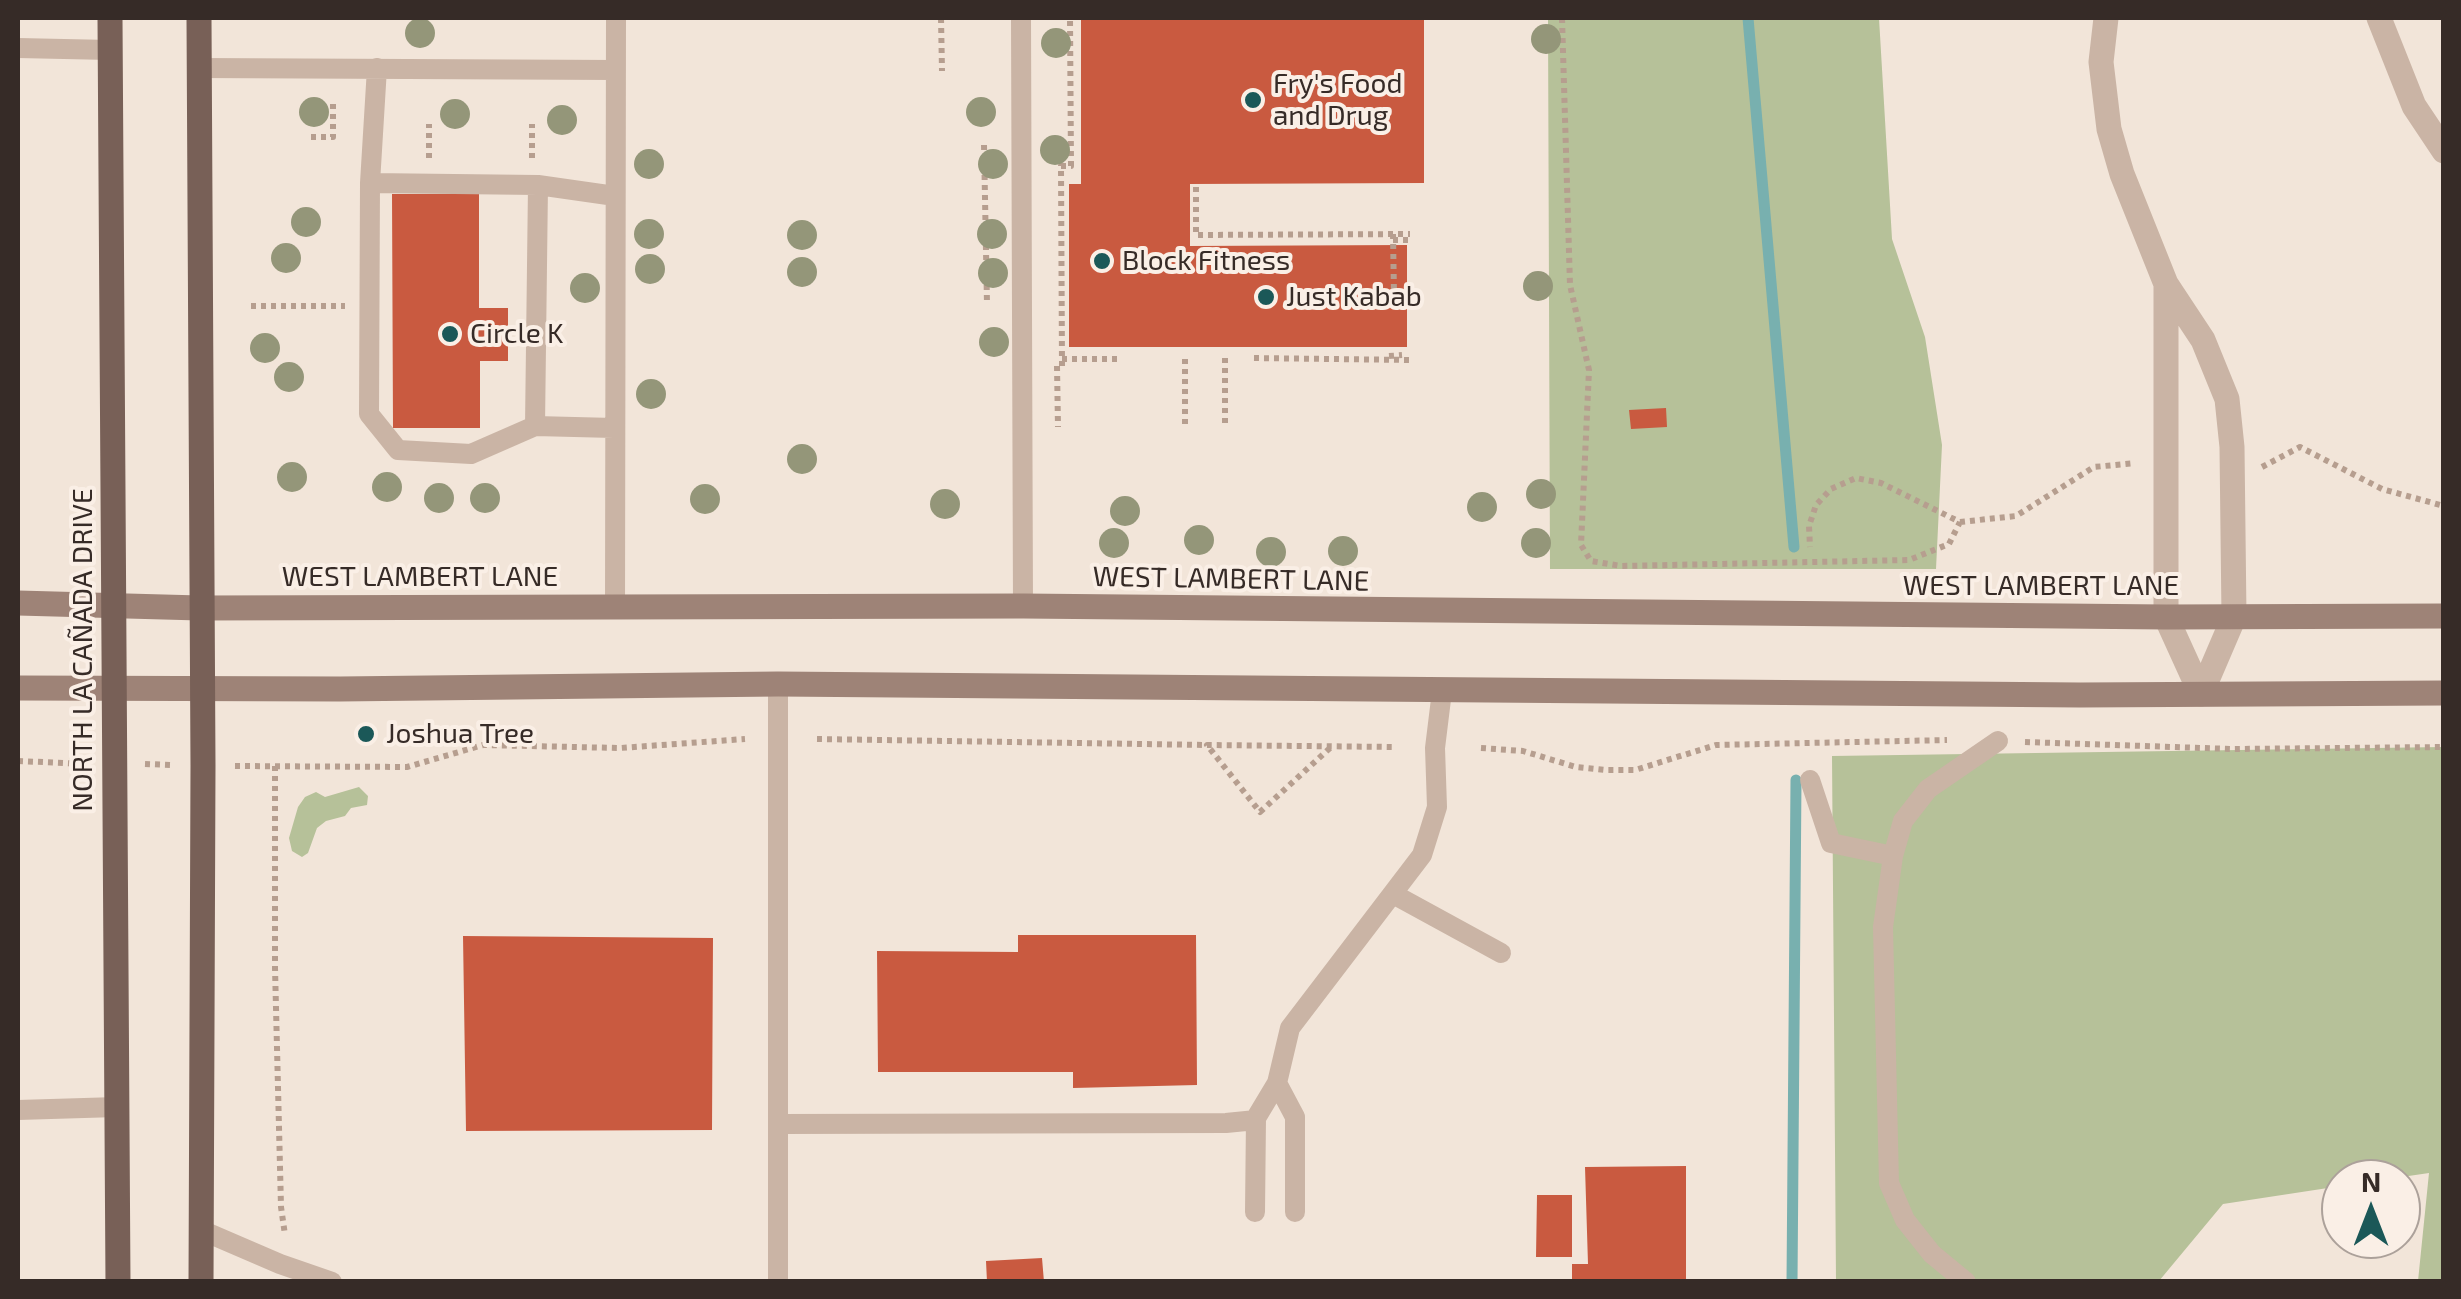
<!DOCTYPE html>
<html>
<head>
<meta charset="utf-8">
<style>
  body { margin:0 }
  #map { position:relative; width:2461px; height:1299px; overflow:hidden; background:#f2e5d9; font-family:"Exo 2",sans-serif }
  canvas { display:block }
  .frame { position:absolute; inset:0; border:20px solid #362b27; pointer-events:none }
  .north { position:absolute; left:2321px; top:1159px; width:100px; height:100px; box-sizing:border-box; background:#faefe6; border:2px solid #aca19a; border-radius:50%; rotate:0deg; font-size:28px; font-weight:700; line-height:40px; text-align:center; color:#362b27 }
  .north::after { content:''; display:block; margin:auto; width:35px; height:45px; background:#1b5858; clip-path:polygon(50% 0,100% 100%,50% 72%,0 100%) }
</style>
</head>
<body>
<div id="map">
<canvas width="2461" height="1299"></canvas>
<div class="frame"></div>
<div class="north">N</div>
</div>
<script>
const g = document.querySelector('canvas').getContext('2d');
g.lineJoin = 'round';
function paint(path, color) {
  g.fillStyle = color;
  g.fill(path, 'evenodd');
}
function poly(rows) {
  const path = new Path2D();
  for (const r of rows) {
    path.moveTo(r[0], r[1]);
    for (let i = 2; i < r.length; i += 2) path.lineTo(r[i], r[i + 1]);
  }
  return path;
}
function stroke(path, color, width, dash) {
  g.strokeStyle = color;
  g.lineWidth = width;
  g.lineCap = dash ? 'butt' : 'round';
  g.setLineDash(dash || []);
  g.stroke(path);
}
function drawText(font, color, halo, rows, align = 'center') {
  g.font = font + ' "Exo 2",sans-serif';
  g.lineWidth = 8;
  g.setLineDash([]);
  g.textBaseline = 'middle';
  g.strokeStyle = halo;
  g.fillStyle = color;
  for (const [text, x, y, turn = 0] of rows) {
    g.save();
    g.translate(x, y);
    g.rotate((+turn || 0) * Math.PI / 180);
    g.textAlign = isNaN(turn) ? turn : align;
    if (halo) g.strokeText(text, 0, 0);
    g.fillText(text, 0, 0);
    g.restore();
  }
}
paint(poly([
  [1548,18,1879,18,1892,239,1925,337,1942,445,1936,569,1550,569],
  [2443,747,2443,1281,2418,1281,2429,1173,2388,1179,2341,1179,2341,1186,2223,1204,2159,1281,1836,1281,1832,756],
  [359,787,368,796,367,805,351,808,345,816,326,821,317,828,308,853,302,857,292,851,289,838,298,807,305,797,316,792,325,797]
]), '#b6c199');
stroke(poly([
  [1748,18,1794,547],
  [1792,1282,1796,780]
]), '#78b0af', 11);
paint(poly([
  [1081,18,1424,18,1424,183,1190,184,1190,246,1407,245,1407,347,1069,347,1069,184,1081,184],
  [392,194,479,194,479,308,508,308,508,361,480,361,480,428,393,428],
  [1666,408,1667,427,1631,429,1629,410],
  [1018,935,1196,935,1197,1085,1073,1088,1073,1072,878,1072,877,951,1018,952],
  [463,936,713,938,712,1130,466,1131],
  [1686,1166,1686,1282,1572,1282,1572,1264,1588,1264,1585,1167],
  [1537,1195,1572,1195,1572,1257,1536,1257],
  [1042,1258,1044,1282,987,1282,986,1261]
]), '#c95a40');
stroke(poly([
  [941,18,942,71],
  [1562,18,1570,285,1589,370,1581,545,1591,561,1621,566,1909,560,1949,544,1960,522,1881,483,1856,478,1831,489,1816,505,1809,526,1810,547],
  [311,137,333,137,333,104,337,104],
  [984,145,987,304],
  [429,158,429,124],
  [532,158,532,124],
  [1196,187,1196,235,1410,234],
  [1393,234,1394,295],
  [1393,240,1411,240],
  [251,306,345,306],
  [1389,356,1402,355],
  [1225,358,1225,427],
  [1254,358,1413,360],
  [1062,359,1122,359],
  [1185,359,1185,427],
  [1057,366,1058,427],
  [1062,366,1061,166,1071,166,1070,18],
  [2262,467,2300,447,2382,489,2444,506],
  [1960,522,2016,516,2094,467,2135,463],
  [817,739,1207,745],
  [2025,742,2233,749,2444,747],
  [1330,748,1260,812,1207,745,1396,747],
  [1481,748,1523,751,1576,767,1605,770,1635,770,1716,745,1947,740],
  [18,761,87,764],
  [145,764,172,765],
  [235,766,407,767,483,745,620,748,745,739],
  [275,766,275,968,281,1207,285,1235]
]), '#b69e8f', 6, [5, 5]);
stroke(poly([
  [1021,18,1023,606],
  [18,48,110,50],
  [199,68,615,70],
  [377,68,370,183,369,414,398,450,471,454,535,426],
  [370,183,538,185],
  [614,428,535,426,538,185,615,196],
  [615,607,616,18],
  [778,684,778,1282],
  [1810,780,1831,843,1893,856,1903,821,1928,789,1998,741],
  [1893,856,1883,927,1889,1183,1905,1220,1932,1254,1966,1282],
  [1393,894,1501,953],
  [1277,1083,1290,1028,1422,855,1437,807,1435,748,1442,691],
  [18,1110,117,1107],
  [779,1124,1226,1123,1256,1120],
  [1255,1212,1256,1118,1277,1083,1295,1117,1295,1212],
  [201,1230,280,1264,332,1282]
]), '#cab4a5', 20);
stroke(poly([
  [2106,18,2101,62,2109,129,2122,174,2166,284,2203,340,2227,399,2232,447,2234,617,2201,694],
  [2379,18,2414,106,2444,151],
  [2166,284,2166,617,2201,694]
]), '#cab4a5', 25);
stroke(poly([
  [18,603,200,608,1023,606,2166,617,2444,616],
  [18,688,340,689,778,684,2080,695,2444,693]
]), '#9e8377', 25);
stroke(poly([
  [110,18,118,1282],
  [199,18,203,765,201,1282]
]), '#786057', 25);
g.fillStyle = '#949679';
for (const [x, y] of [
  [420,33],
  [1546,39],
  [1056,43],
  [314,112],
  [981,112],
  [455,114],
  [562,120],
  [1055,150],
  [649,164],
  [993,164],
  [306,222],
  [649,234],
  [992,234],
  [802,235],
  [286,258],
  [650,269],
  [802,272],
  [993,273],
  [1538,286],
  [585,288],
  [994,342],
  [265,348],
  [289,377],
  [651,394],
  [802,459],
  [292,477],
  [387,487],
  [1541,494],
  [439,498],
  [485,498],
  [705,499],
  [945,504],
  [1482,507],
  [1125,511],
  [1199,540],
  [1114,543],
  [1536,543],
  [1343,551],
  [1271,552]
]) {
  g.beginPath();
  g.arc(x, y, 15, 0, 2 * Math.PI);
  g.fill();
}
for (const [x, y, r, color] of [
  [1253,100,10,"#1b5858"],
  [1102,261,10,"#1b5858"],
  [1266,297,10,"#1b5858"],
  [450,334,10,"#1b5858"],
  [366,734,10,"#1b5858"]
]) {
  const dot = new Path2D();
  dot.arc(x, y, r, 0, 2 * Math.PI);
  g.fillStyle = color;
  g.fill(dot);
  stroke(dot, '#faefe6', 4);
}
drawText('28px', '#362b27', '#faefe6', [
  ["Fry's Food",1273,84],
  ["and Drug",1273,116],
  ["Block Fitness",1122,261],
  ["Just Kabab",1286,297],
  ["Circle K",470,334],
  ["Joshua Tree",386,734]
], 'left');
drawText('28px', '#362b27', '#faefe6', [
  ["WEST LAMBERT LANE",420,577],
  ["WEST LAMBERT LANE",1231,579,1],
  ["WEST LAMBERT LANE",2041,586],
  ["NORTH LA CAÑADA DRIVE",83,650,-90]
]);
</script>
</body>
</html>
